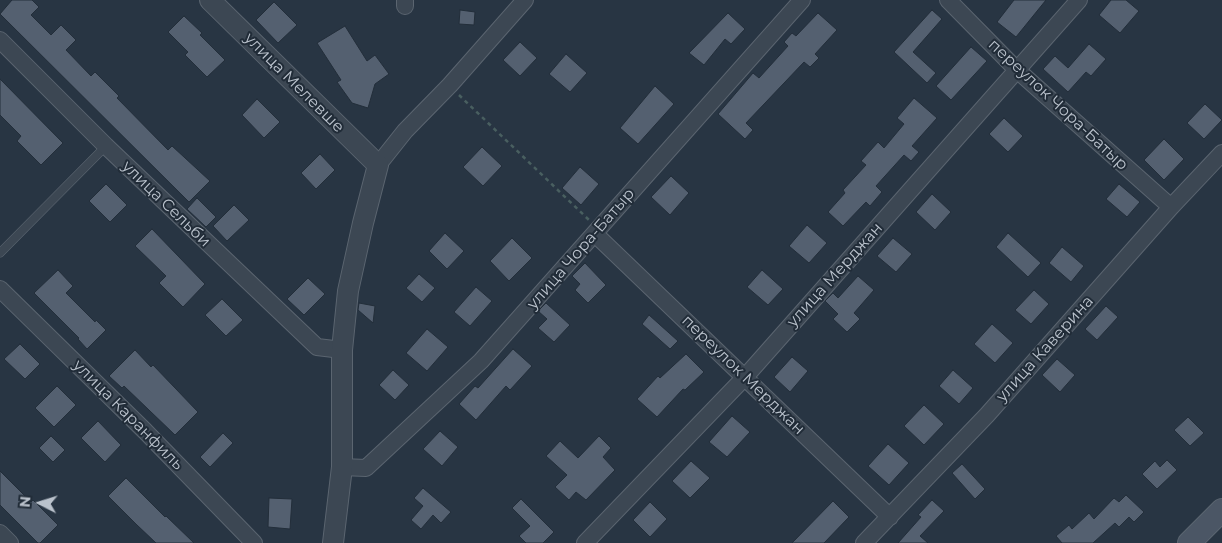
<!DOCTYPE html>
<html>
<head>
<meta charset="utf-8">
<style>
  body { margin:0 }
  #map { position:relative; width:1222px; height:543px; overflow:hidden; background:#283543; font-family:Montserrat,sans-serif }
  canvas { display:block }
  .north { position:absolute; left:15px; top:478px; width:50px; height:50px; -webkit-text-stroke:4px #212c38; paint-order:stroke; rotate:275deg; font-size:14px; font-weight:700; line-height:20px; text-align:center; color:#bac2cc }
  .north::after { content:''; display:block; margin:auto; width:18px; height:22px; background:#bac2cc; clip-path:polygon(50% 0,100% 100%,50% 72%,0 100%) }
</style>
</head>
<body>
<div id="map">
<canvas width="1222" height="543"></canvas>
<div class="north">N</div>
</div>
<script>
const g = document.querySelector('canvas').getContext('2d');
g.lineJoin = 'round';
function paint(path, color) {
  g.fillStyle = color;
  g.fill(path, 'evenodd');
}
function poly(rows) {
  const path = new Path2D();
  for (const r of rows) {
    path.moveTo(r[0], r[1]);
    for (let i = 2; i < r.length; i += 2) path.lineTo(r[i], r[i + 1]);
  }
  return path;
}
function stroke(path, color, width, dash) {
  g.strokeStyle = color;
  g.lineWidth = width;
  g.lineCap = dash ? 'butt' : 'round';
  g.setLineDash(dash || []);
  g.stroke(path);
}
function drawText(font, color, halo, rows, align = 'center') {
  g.font = font + ' Montserrat,sans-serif';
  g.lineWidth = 4;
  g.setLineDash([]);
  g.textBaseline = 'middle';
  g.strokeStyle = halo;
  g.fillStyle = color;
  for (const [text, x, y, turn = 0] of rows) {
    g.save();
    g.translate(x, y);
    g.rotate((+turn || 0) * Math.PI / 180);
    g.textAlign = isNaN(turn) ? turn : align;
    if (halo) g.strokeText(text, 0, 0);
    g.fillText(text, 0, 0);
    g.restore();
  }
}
const building = poly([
  [12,0,32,0,39,7,31,15,51,35,61,25,76,40,66,50,91,76,95,72,119,96,117,98,168,150,172,146,210,181,189,202,0,14,12,0],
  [1014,0,1046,0,1016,37,997,22,1014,0],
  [1111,0,1126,0,1139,11,1120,33,1099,15,1111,0],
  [274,2,297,25,278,43,256,20,274,2],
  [460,10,475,12,474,25,459,24,460,10],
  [932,10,942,19,913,52,936,73,927,83,894,52,932,10],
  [728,13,745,29,731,44,725,39,704,65,689,53,728,13],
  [818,13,837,30,815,54,819,58,810,67,804,62,746,123,753,130,745,139,718,114,753,73,759,78,788,46,784,42,792,33,796,36,818,13],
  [184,16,202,33,200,35,225,60,207,77,185,55,188,52,168,32,184,16],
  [345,26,367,61,375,55,389,74,375,84,368,108,352,103,337,82,341,80,317,43,345,26],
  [520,42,537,58,520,76,503,60,520,42],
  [1089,44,1106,59,1091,76,1086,72,1068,92,1043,69,1055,56,1068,68,1089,44],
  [971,47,987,61,951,100,936,86,971,47],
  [566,54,587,73,570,92,549,74,566,54],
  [0,79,63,143,41,165,17,141,21,136,0,115,0,79],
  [655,86,674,104,638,144,620,128,655,86],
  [914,98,937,118,912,146,919,152,911,161,904,155,876,186,882,192,870,206,866,202,843,226,828,212,845,193,843,190,866,165,861,161,878,142,884,148,904,124,897,118,914,98],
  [257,99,280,122,264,138,242,115,257,99],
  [1205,104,1222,120,1204,139,1187,123,1205,104],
  [1004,118,1023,136,1008,152,989,134,1004,118],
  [1164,139,1184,159,1164,180,1144,160,1164,139],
  [482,147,502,166,483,186,463,167,482,147],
  [320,154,335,170,316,189,301,173,320,154],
  [580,167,599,184,581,205,562,188,580,167],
  [671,176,689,193,670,215,651,197,671,176],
  [106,184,127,205,110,222,89,201,106,184],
  [1119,184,1140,202,1127,217,1106,199,1119,184],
  [932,194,951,212,935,230,916,212,932,194],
  [197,198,216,217,206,227,187,209,197,198],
  [234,205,249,220,227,241,213,226,234,205],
  [807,225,827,243,809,263,789,246,807,225],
  [152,229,205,284,183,307,159,283,166,276,135,246,152,229],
  [445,233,464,251,447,269,429,251,445,233],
  [1008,233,1041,263,1028,277,996,247,1008,233],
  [512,238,532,258,509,281,490,261,512,238],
  [893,238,912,254,896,272,877,256,893,238],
  [1062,247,1084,266,1071,282,1049,263,1062,247],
  [585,263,606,285,588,303,575,290,580,284,572,276,585,263],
  [58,270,73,286,66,293,95,322,96,320,106,330,87,349,78,339,79,338,34,293,58,270],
  [762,270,783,289,768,305,747,287,762,270],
  [419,274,435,288,422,302,406,288,419,274],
  [858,276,874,290,854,313,860,319,847,332,833,319,838,314,825,301,833,293,838,298,858,276],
  [308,278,325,294,304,315,287,299,308,278],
  [476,287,492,301,470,326,454,312,476,287],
  [1034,290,1049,304,1031,324,1015,310,1034,290],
  [222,299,243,320,226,336,205,315,222,299],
  [359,303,375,306,373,323,358,310,359,303],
  [546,303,570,325,554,342,538,328,547,319,538,311,546,303],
  [1106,306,1118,317,1097,340,1085,329,1106,306],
  [649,315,678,341,670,349,642,324,649,315],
  [992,324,1013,343,995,363,974,344,992,324],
  [427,329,448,347,427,371,406,353,427,329],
  [20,344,40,364,25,379,4,359,20,344],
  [513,349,532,366,510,390,506,386,476,420,459,404,475,386,478,388,513,349],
  [135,350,151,367,153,365,198,412,175,435,124,386,122,388,109,376,135,350],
  [686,354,704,372,685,390,683,389,657,417,637,399,658,376,660,378,686,354],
  [792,357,808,371,790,392,774,377,792,357],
  [1057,359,1075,375,1060,392,1042,375,1057,359],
  [393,370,409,385,395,400,379,385,393,370],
  [953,370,973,388,959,404,939,386,953,370],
  [57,386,76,405,54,427,35,408,57,386],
  [924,405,944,424,924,445,904,426,924,405],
  [732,416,750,432,727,457,709,442,732,416],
  [1188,417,1204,433,1190,446,1174,430,1188,417],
  [98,421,121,445,105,462,81,438,98,421],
  [440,431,458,447,442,466,423,449,440,431],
  [223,433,233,443,210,467,200,457,223,433],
  [51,436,65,450,53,462,39,448,51,436],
  [599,436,611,448,603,457,615,470,586,500,576,492,569,500,555,487,567,475,546,456,560,441,578,458,599,436],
  [888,444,909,463,889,485,868,466,888,444],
  [1167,460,1177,470,1157,489,1142,474,1155,461,1160,467,1167,460],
  [691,461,710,478,690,498,672,481,691,461],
  [962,464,985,489,975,499,952,473,962,464],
  [0,471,31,502,33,500,58,525,40,543,38,543,0,505,0,471],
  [126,478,165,517,166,516,194,543,156,543,137,525,108,496,126,478],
  [423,488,451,512,441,523,433,515,421,529,411,520,423,506,414,498,423,488],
  [1126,495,1144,512,1134,522,1129,517,1119,527,1115,523,1093,543,1062,543,1056,536,1069,525,1072,529,1089,513,1094,519,1114,498,1119,502,1126,495],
  [269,498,292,499,290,529,268,527,269,498],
  [521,499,554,532,543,543,526,543,519,536,530,526,512,508,521,499],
  [932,500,944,511,920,536,928,543,898,543,921,517,918,515,932,500],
  [833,501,849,517,824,543,792,543,833,501],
  [650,502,667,519,650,537,633,520,650,502]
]);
paint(building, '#546070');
stroke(building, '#232e3a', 1);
const service = poly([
  [0,253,106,146]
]);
const minor = poly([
  [948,0,1017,70,1171,207],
  [405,6,405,0],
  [0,40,106,146,317,347,342,350],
  [378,165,405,131,450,85,525,0],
  [595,234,890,517],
  [0,289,145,431,254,543],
  [342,467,366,468,481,361,802,0],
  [0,533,10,543],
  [585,543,745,377,1079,0],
  [864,543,987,415,1171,207,1222,153]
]);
const tertiary = poly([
  [210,0,378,165,363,223,348,291,342,350,342,467,333,543]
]);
const secondary = poly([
  [1189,543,1222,510]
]);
stroke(service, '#5b6570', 9);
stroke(minor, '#5b6570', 18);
stroke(tertiary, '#5b6570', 22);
stroke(secondary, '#5b6570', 24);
stroke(poly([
  [459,95,589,220]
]), '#495f60', 2.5, [4, 4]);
stroke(service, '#3c4753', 8);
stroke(minor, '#3c4753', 16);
stroke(tertiary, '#3c4753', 20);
stroke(secondary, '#4b5665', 22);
drawText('16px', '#bac2cc', '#212c38', [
  ["улица Мелевше",294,83,45],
  ["переулок Чора-Батыр",1058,105,43],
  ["улица Сельби",166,204,44],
  ["улица Чора-Батыр",581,249,-49],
  ["улица Мерджан",835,275,-48],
  ["улица Каверина",1045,349,-48],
  ["переулок Мерджан",743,375,44],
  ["улица Каранфиль",128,415,45]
]);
</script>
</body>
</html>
